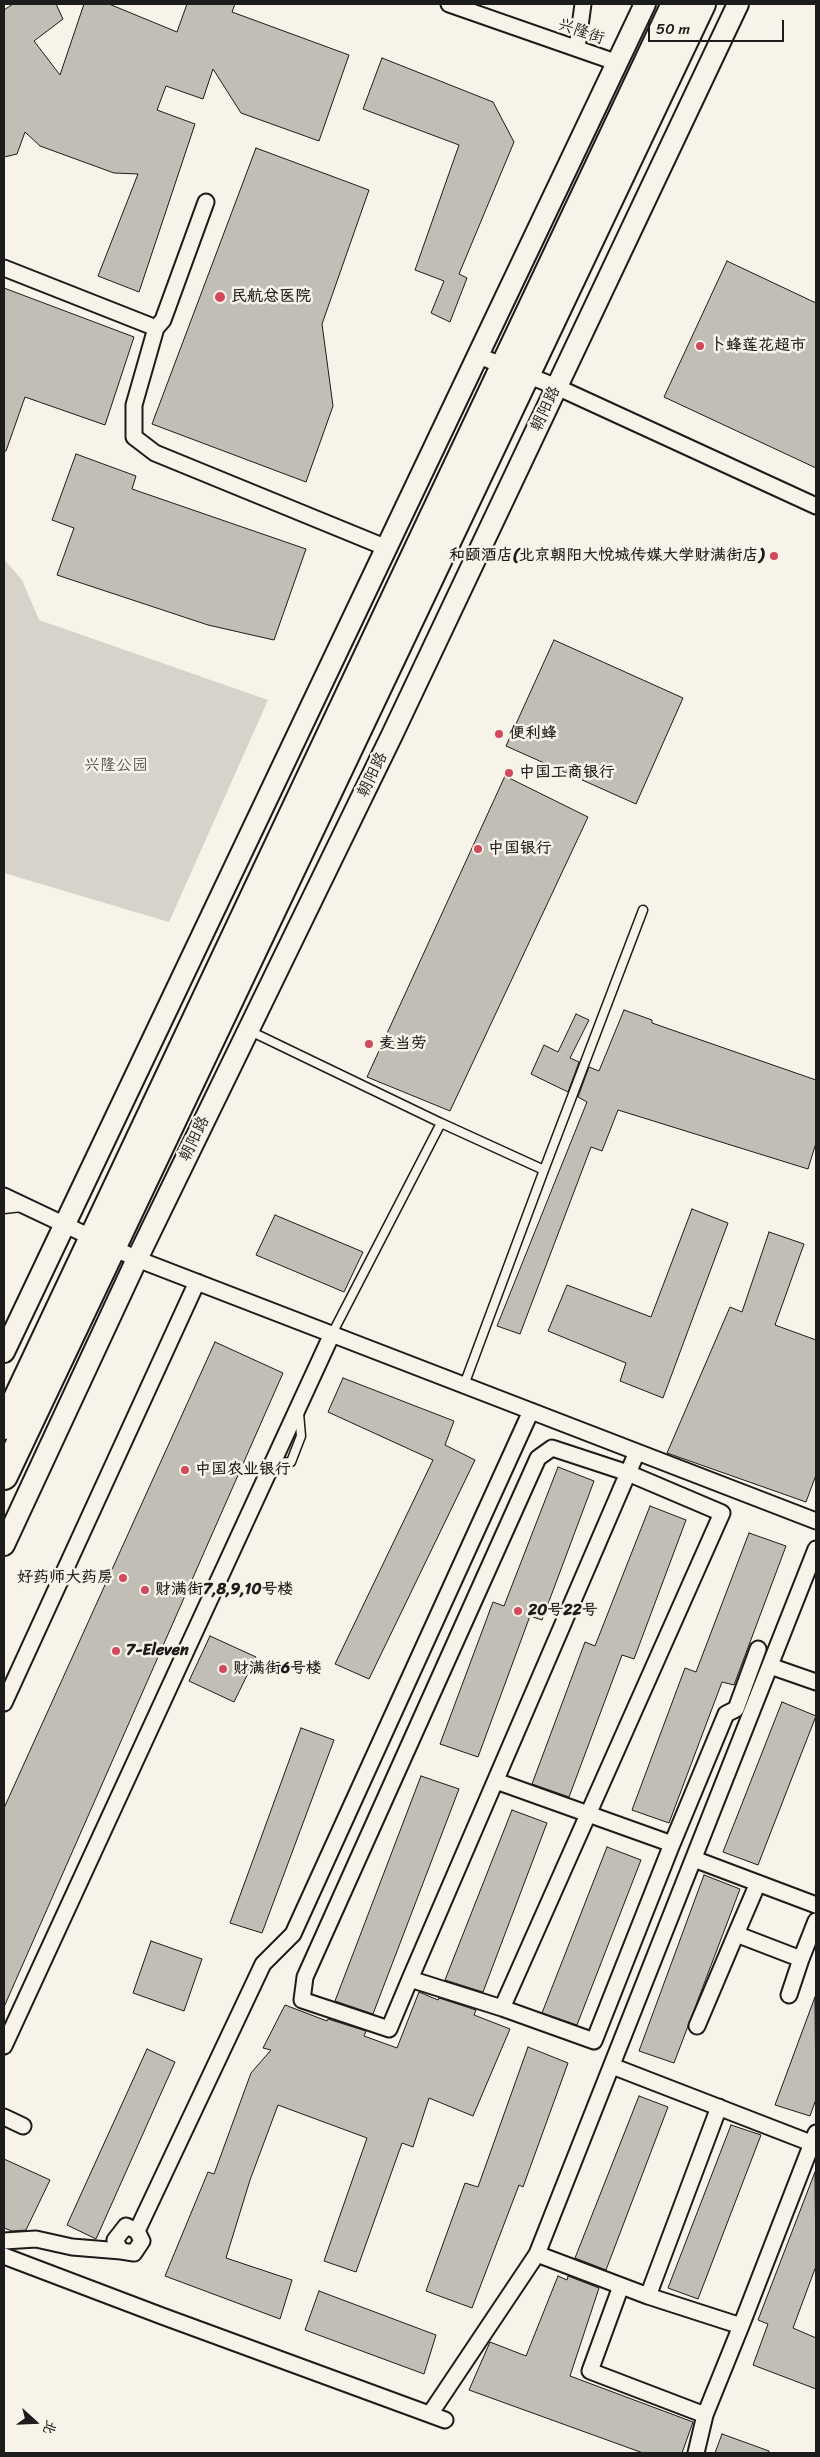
<!DOCTYPE html>
<html>
<head>
<meta charset="utf-8">
<style>
  body { margin:0 }
  #map { position:relative; width:820px; height:2457px; overflow:hidden; background:#f7f3e8; font-family:Sriracha,"LXGW WenKai TC",sans-serif }
  canvas { display:block }
  .frame { position:absolute; inset:0; border:5px solid #1c1c1c; pointer-events:none }
  .north { position:absolute; left:10px; top:2397px; width:50px; height:50px; -webkit-text-stroke:4px #f7f3e8; paint-order:stroke; rotate:110deg; font-size:14px; font-weight:700; line-height:20px; text-align:center; color:#1c1c1c }
  .north::after { content:''; display:block; margin:auto; width:18px; height:22px; background:#1c1c1c; clip-path:polygon(50% 0,100% 100%,50% 72%,0 100%) }
  .scale { position:absolute; left:648px; top:20px; width:136px; height:22px; box-sizing:border-box; border:2px solid #1c1c1c; border-top:0; padding-left:6px; font-size:15px; line-height:18px; white-space:nowrap; color:#1c1c1c; -webkit-text-stroke:4px #f7f3e8; paint-order:stroke }
</style>
</head>
<body>
<div id="map">
<canvas width="820" height="2457"></canvas>
<div class="frame"></div>
<div class="north">北</div>
<div class="scale">50 m</div>
</div>
<script>
const g = document.querySelector('canvas').getContext('2d');
g.lineJoin = 'round';
function paint(path, color) {
  g.fillStyle = color;
  g.fill(path, 'evenodd');
}
function poly(rows) {
  const path = new Path2D();
  for (const r of rows) {
    path.moveTo(r[0], r[1]);
    for (let i = 2; i < r.length; i += 2) path.lineTo(r[i], r[i + 1]);
  }
  return path;
}
function stroke(path, color, width, dash) {
  g.strokeStyle = color;
  g.lineWidth = width;
  g.lineCap = dash ? 'butt' : 'round';
  g.setLineDash(dash || []);
  g.stroke(path);
}
function drawText(font, color, halo, rows, align = 'center') {
  g.font = font + ' Sriracha,"LXGW WenKai TC",sans-serif';
  g.lineWidth = 5;
  g.setLineDash([]);
  g.textBaseline = 'middle';
  g.strokeStyle = halo;
  g.fillStyle = color;
  for (const [text, x, y, turn = 0] of rows) {
    g.save();
    g.translate(x, y);
    g.rotate((+turn || 0) * Math.PI / 180);
    g.textAlign = isNaN(turn) ? turn : align;
    if (halo) g.strokeText(text, 0, 0);
    g.fillText(text, 0, 0);
    g.restore();
  }
}
paint(poly([
  [4,559,22,580,39,620,268,700,169,922,4,873]
]), '#d7d3cb');
const building = poly([
  [13,4,56,4,63,19,34,41,60,75,84,4,109,4,177,32,187,4,235,4,232,12,349,55,319,141,241,113,213,69,203,99,166,86,157,110,195,124,139,292,98,276,138,174,114,173,40,146,25,132,17,154,4,157,4,10,13,4],
  [382,58,493,102,514,142,459,274,467,278,450,322,431,313,444,281,415,270,459,145,363,109,382,58],
  [256,148,369,190,322,324,333,406,306,482,152,424,256,148],
  [727,261,816,303,816,468,664,397,727,261],
  [4,288,134,337,105,425,25,397,6,451,4,451,4,288],
  [76,454,136,476,132,489,306,549,274,640,208,625,57,575,74,528,52,520,76,454],
  [554,640,683,698,636,804,506,746,554,640],
  [505,776,588,817,450,1111,367,1077,505,776],
  [624,1010,652,1020,652,1023,816,1080,816,1143,808,1169,618,1110,602,1151,591,1147,520,1334,497,1326,587,1102,578,1097,589,1067,599,1071,624,1010],
  [576,1014,589,1020,570,1058,579,1062,568,1092,531,1074,544,1045,558,1052,576,1014],
  [692,1209,728,1223,663,1398,620,1381,626,1363,548,1331,567,1285,651,1317,692,1209],
  [275,1215,363,1252,344,1292,256,1255,275,1215],
  [769,1232,804,1244,775,1325,816,1340,816,1475,806,1502,667,1453,730,1307,742,1312,769,1232],
  [215,1342,283,1373,4,2007,4,1808,215,1342],
  [343,1378,454,1421,445,1445,475,1460,369,1679,335,1664,433,1460,328,1412,343,1378],
  [558,1467,594,1481,542,1620,530,1616,478,1757,440,1744,493,1602,504,1606,558,1467],
  [650,1506,686,1520,634,1659,622,1655,569,1797,532,1784,585,1642,595,1646,650,1506],
  [749,1533,786,1546,734,1685,722,1682,669,1823,632,1810,685,1668,696,1672,749,1533],
  [210,1636,256,1657,234,1702,189,1681,210,1636],
  [782,1702,816,1716,758,1865,723,1852,782,1702],
  [301,1728,334,1740,262,1933,230,1923,301,1728],
  [421,1776,459,1789,373,2014,335,2001,421,1776],
  [512,1810,547,1823,483,1992,445,1980,512,1810],
  [607,1847,641,1860,577,2025,542,2013,607,1847],
  [704,1875,740,1889,674,2063,639,2051,704,1875],
  [151,1941,202,1959,184,2011,133,1993,151,1941],
  [419,1992,438,2000,439,1998,476,2010,474,2015,510,2029,473,2116,429,2098,413,2147,402,2143,356,2272,324,2261,367,2138,278,2105,250,2180,226,2258,292,2280,280,2319,165,2276,208,2172,214,2174,251,2073,271,2050,263,2048,285,2005,327,2021,328,2019,366,2031,364,2036,397,2048,419,1992],
  [815,1997,816,2099,810,2116,775,2105,815,1997],
  [528,2047,568,2063,523,2187,519,2185,472,2308,426,2291,465,2183,478,2187,528,2047],
  [147,2049,175,2062,96,2239,67,2225,147,2049],
  [639,2096,668,2107,606,2270,575,2258,639,2096],
  [731,2125,761,2135,698,2299,668,2288,731,2125],
  [4,2159,50,2180,26,2230,12,2231,4,2228,4,2159],
  [815,2172,816,2266,793,2328,816,2338,816,2389,753,2365,768,2324,758,2320,815,2172],
  [558,2276,567,2280,568,2276,599,2288,570,2376,693,2422,682,2453,643,2453,469,2390,490,2342,526,2356,558,2276],
  [319,2291,436,2335,424,2374,305,2330,319,2291],
  [722,2434,769,2451,769,2453,715,2453,722,2434]
]);
paint(building, '#c0beb5');
stroke(building, '#1c1c1c', 1);
const lane = poly([
  [250,1031,441,1123],
  [544,1170,643,910],
  [4,1209,22,1207],
  [332,1334,441,1123,544,1170,464,1385],
  [272,1463,291,1462,301,1436,299,1413]
]);
const street = poly([
  [449,4,618,63],
  [577,48,583,4],
  [206,202,163,320,156,328,134,405,134,437,155,453,387,548],
  [4,268,156,328],
  [479,356,557,387,816,506],
  [4,1196,137,1259,816,1521],
  [770,1666,816,1682],
  [4,1703,197,1282],
  [496,1781,672,1844,726,1714,736,1709,758,1649],
  [694,1859,816,1905],
  [758,1883,736,1934,801,1959,816,1921],
  [410,1979,502,2008,722,1513,628,1473,552,1448,538,1458,305,1977,302,2000,389,2029,410,1979,628,1473,637,1452],
  [789,1995,801,1959],
  [502,2008,594,2041,672,1844],
  [697,2026,736,1934],
  [4,2046,332,1334],
  [612,2066,816,2145],
  [4,2117,23,2126],
  [126,2226,137,2231,142,2241,134,2253,121,2251,115,2240,126,2226],
  [137,2231,263,1964,293,1934,531,1411],
  [4,2241,36,2239,72,2247,121,2251],
  [537,2254,648,2296,719,2107],
  [4,2256,162,2316,445,2420],
  [621,2286,590,2371,705,2415],
  [648,2296,741,2326,816,2133],
  [430,2414,537,2254,816,1549],
  [696,2453,705,2415,741,2326]
]);
const secondary = poly([
  [4,1352,645,4],
  [4,1545,137,1259,392,735,738,4]
]);
const highway = poly([
  [4,1426,675,4],
  [4,1476,702,4]
]);
stroke(lane, '#1c1c1c', 11);
stroke(street, '#1c1c1c', 19);
stroke(secondary, '#1c1c1c', 24);
stroke(highway, '#1c1c1c', 30);
stroke(lane, '#f7f3e8', 8);
stroke(street, '#f7f3e8', 15);
stroke(secondary, '#f7f3e8', 20);
stroke(highway, '#f7f3e8', 26);
for (const [x, y, r, color] of [
  [220,297,6,"#d1495b"],
  [700,346,5,"#d1495b"],
  [774,556,5,"#d1495b"],
  [499,734,5,"#d1495b"],
  [509,773,5,"#d1495b"],
  [478,849,5,"#d1495b"],
  [369,1044,5,"#d1495b"],
  [185,1470,5,"#d1495b"],
  [123,1578,5,"#d1495b"],
  [145,1590,5,"#d1495b"],
  [518,1611,5,"#d1495b"],
  [116,1651,5,"#d1495b"],
  [223,1669,5,"#d1495b"]
]) {
  const dot = new Path2D();
  dot.arc(x, y, r, 0, 2 * Math.PI);
  g.fillStyle = color;
  g.fill(dot);
  stroke(dot, '#f7f3e8', 2);
}
drawText('16px', '#1c1c1c', '#f7f3e8', [
  ["兴隆街",581,32,19],
  ["朝阳路",546,409,-65],
  ["朝阳路",373,775,-64],
  ["朝阳路",195,1139,-64]
]);
drawText('bold 16px', '#1c1c1c', '#f7f3e8', [
  ["民航总医院",231,297],
  ["卜蜂莲花超市",710,346],
  ["和颐酒店(北京朝阳大悦城传媒大学财满街店)",764,556,"right"],
  ["便利蜂",509,734],
  ["中国工商银行",519,773],
  ["中国银行",488,849],
  ["麦当劳",379,1044],
  ["中国农业银行",195,1470],
  ["好药师大药房",113,1578,"right"],
  ["财满街7,8,9,10号楼",155,1590],
  ["20号22号",528,1611],
  ["7-Eleven",126,1651],
  ["财满街6号楼",233,1669]
], 'left');
drawText('16px', '#545351', '#f7f3e8', [
  ["兴隆公园",116,766]
]);
</script>
</body>
</html>
